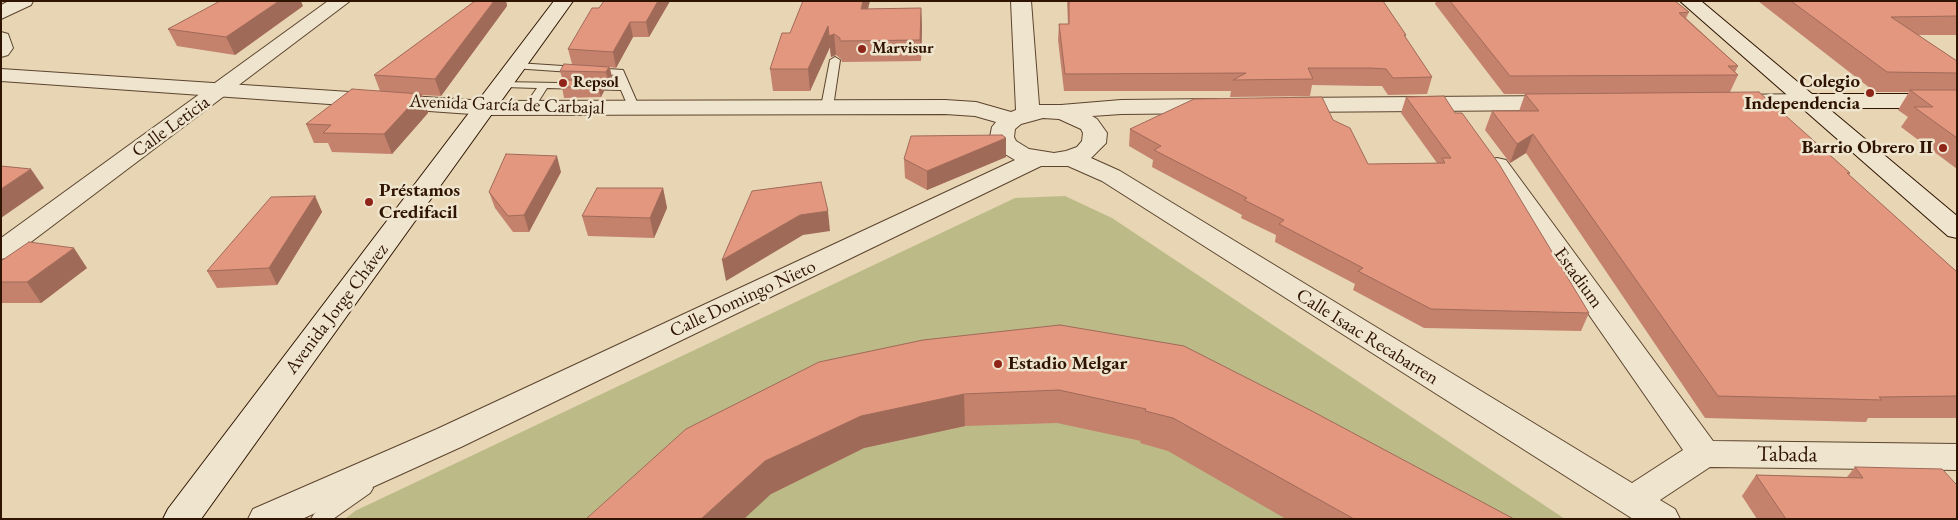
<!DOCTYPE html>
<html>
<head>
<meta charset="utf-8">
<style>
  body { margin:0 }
  #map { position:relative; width:1958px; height:520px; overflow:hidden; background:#e7d5b4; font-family:"EB Garamond",serif }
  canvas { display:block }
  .frame { position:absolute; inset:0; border:2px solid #2e1401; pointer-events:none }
</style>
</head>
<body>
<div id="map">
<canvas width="1958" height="520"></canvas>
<div class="frame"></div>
</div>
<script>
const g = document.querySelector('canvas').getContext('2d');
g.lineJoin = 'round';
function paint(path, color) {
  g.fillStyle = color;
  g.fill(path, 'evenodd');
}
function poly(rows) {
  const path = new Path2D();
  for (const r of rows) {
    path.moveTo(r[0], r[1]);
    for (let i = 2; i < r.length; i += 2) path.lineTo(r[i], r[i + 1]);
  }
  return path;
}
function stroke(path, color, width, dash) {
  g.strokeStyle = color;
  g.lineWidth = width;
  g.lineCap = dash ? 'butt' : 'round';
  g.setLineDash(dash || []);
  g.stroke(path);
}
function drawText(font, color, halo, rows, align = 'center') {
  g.font = font + ' "EB Garamond",serif';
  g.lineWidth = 5;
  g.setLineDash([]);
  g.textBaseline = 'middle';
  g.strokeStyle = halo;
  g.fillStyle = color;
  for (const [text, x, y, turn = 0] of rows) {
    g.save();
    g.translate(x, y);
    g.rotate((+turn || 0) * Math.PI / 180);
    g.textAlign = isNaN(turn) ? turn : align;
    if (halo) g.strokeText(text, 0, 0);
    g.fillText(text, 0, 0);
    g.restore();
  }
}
paint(poly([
  [1065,196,1112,218,1565,519,345,519,355,511,1015,198]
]), '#bcbb88');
const service = poly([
  [835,57,840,60,833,107,827,110,821,107,830,60,835,57],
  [517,63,623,70,640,109,634,112,630,111,621,90,547,88,533,110,525,110,523,108,537,88,504,87,499,84,500,82,618,84,615,75,513,68,512,66,513,64,517,63],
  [364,481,370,483,373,488,370,493,333,519,311,519,314,514,335,497,364,481]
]);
const minor = poly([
  [9,1,33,1,31,5,1,19,1,5,9,1],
  [328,1,350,1,11,257,1,259,1,238,328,1],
  [1011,1,1031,1,1039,105,1061,105,1121,100,1217,99,1225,101,1228,106,1225,111,1217,113,1121,114,1092,116,1097,119,1107,133,1106,143,1091,158,1120,171,1632,483,1683,450,1485,165,1488,160,1497,158,1506,160,1713,441,1957,444,1957,470,1710,467,1660,500,1675,509,1680,519,1633,519,1102,181,1068,166,1041,166,461,447,302,519,248,519,253,509,437,429,1015,160,1000,151,990,137,992,127,996,122,975,116,945,114,486,115,478,113,475,108,478,103,486,101,945,100,976,102,1011,112,1016,110,1011,1],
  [1043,118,1059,119,1081,129,1083,133,1082,141,1077,147,1066,151,1054,153,1029,149,1016,141,1014,137,1015,129,1021,124,1043,118],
  [1807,94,1815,96,1818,101,1815,106,1807,108,1732,109,1724,107,1721,102,1724,97,1732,95,1807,94],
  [1559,96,1567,98,1570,103,1567,108,1559,110,1287,112,1279,110,1276,105,1279,100,1287,98,1559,96]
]);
const tertiary = poly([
  [1,32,8,34,13,48,8,55,1,57,1,32],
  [1,69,486,101,494,103,497,108,494,113,486,115,1,81,1,69]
]);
const secondary = poly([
  [554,1,573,1,201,519,163,519,168,509,554,1],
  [1680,1,1701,1,1812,94,1957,94,1957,108,1828,108,1957,216,1957,238,1948,236,1680,1]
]);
stroke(service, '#5c442e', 2);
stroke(minor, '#5c442e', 2);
stroke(tertiary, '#5c442e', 2);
stroke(secondary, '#2e1401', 2);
paint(service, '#efe4ce');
paint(minor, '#efe4ce');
paint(tertiary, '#efe4ce');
paint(secondary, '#efe4ce');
paint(poly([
  [475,1,506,1,507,6,441,96,422,95,428,113,392,154,332,152,328,143,314,143,306,124,380,91,374,75],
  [670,1,649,37,633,37,616,68,610,67,612,77,609,82,602,82,604,91,601,97,564,98,562,87,566,81,563,81,560,71,572,64,568,49,599,8],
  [1067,1,1383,1,1406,35,1405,37,1432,77,1427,94,1388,95,1382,86,1367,86,1312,85,1310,96,1230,97,1231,91,1064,91,1058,40,1059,24,1068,24],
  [1436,1,1675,1,1689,12,1686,18,1738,66,1735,72,1738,75,1730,92,1850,173,1849,175,1957,272,1957,418,1868,418,1866,422,1705,418,1526,153,1510,163,1485,130,1492,111,1519,111,1525,94,1504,94,1435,4],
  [1758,1,1957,1,1957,35,1918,35,1957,61,1957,169,1901,127,1908,117,1898,110,1909,92,1875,92],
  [303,6,235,55,177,46,168,29],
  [921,8,922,28,921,61,842,62,841,59,836,55,831,57,830,47,810,91,773,91,770,69,790,33,868,9],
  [1406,97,1589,313,1581,331,1424,328,1353,290,1355,284,1275,242,1276,235,1241,218,1242,215,1152,167,1153,160,1129,146,1130,129,1333,120,1368,164,1437,163,1401,113],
  [1006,138,1006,157,927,190,905,178,904,159],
  [561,172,529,232,513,232,495,208,489,192],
  [663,188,667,208,654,238,588,236,582,216],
  [315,196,322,212,277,285,217,288,207,271],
  [1,261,87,268,41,303,1,303],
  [923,340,1514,519,1286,519,1168,451,1140,443,1141,441,1057,423,965,426,864,448,771,494],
  [1855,467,1956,484,1957,519,1757,519,1742,496,1756,475,1847,477]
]), '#c4826d');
paint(poly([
  [279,1,301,1,303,6,235,55,226,37],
  [494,1,506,1,507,6,441,96,435,79],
  [658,1,670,1,649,37,646,22],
  [863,1,870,1,863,29,861,9],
  [921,8,922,28,921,61,920,40],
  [630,22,633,37,616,68,613,52],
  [828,26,830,47,810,91,808,69],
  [834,34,836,55,831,57,829,36],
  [609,67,612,77,609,82,606,72],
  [601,81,604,91,601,97,598,87],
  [421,94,428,113,392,154,384,134],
  [1533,134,1526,153,1510,163,1517,144],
  [1006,138,1006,157,927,190,927,171],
  [557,156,561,172,529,232,524,215],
  [31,169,44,188,1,218,1,189],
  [663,188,667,208,654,238,650,218],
  [315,196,322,212,277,285,269,268],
  [828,211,830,231,803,235,726,281,722,260,800,215],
  [74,248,87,268,41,303,27,282],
  [964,394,965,426,864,448,771,494,744,519,701,519,765,461,861,416]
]), '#a06a59');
const building = poly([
  [220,1,279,1,226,37,168,29,220,1],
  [475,1,494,1,435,79,374,75,475,1],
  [604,1,658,1,646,22,630,22,613,52,568,49,592,8,599,8,604,1],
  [803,1,863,1,861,9,921,8,920,40,840,41,840,38,834,34,829,36,828,26,808,69,770,69,782,33,790,33,803,1],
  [1069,1,1383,1,1406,35,1404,35,1432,77,1393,78,1386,69,1371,68,1308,68,1313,79,1233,80,1246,73,1065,74,1059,24,1069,24,1069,1],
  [1450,1,1675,1,1689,12,1679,13,1738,66,1728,66,1738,75,1510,76,1450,1],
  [1791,1,1957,1,1957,16,1891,17,1957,61,1957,73,1887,72,1791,1],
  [564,64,609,67,606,72,560,71,564,64],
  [566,80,601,81,598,87,562,87,566,80],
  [352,89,421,94,384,134,323,133,331,125,306,124,352,89],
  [1910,90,1957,90,1957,138,1914,107,1933,107,1910,90],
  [1759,92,1850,173,1847,173,1957,272,1957,396,1879,397,1882,400,1718,396,1533,134,1517,144,1492,111,1539,111,1525,94,1759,92],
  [1444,96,1455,113,1462,113,1499,164,1589,313,1431,309,1358,271,1363,268,1279,224,1284,220,1244,200,1247,198,1154,150,1161,146,1130,129,1194,99,1322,97,1333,120,1350,128,1368,164,1445,163,1442,158,1451,158,1406,97,1444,96],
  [1002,135,1006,138,927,171,904,159,911,136,1002,135],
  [506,154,557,156,524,215,508,216,489,192,506,154],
  [1,166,31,169,1,189,1,166],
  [821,182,828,211,800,215,722,260,752,191,821,182],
  [597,188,663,188,650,218,582,216,597,188],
  [315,196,269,268,207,271,271,197,315,196],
  [29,242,74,248,27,282,1,282,1,261,29,242],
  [1060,325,1184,346,1310,410,1514,519,1354,519,1173,418,1145,411,1146,409,1059,390,964,394,861,416,765,461,701,519,586,519,686,429,819,362,923,340,1060,325],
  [1855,467,1942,469,1956,484,1957,484,1957,519,1786,519,1756,475,1863,478,1855,467]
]);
paint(building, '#e4977f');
stroke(building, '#a06a59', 1);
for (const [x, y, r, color] of [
  [862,49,5,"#8f2418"],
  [563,83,5,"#8f2418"],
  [1870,93,5,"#8f2418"],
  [1943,148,5,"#8f2418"],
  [369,202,5,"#8f2418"],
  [998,364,5,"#8f2418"]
]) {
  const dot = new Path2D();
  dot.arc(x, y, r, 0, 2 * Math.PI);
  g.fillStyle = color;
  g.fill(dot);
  stroke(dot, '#efe4ce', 2);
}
drawText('bold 16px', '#2e1401', '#efe4ce', [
  ["Marvisur",872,49],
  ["Repsol",573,83]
], 'left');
drawText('bold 19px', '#2e1401', '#efe4ce', [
  ["Colegio",1860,82],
  ["Independencia",1860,104],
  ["Barrio Obrero II",1933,148],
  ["Préstamos",379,191,"left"],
  ["Credifacil",379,213,"left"],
  ["Estadio Melgar",1008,364,"left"]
], 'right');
drawText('19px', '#2e1401', '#efe4ce', [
  ["Avenida García de Carbajal",507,105,2],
  ["Calle Leticia",171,127,-36],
  ["Estadium",1578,278,54],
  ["Calle Domingo Nieto",743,299,-25],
  ["Avenida Jorge Chávez",337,309,-53],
  ["Calle Isaac Recabarren",1367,337,32]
]);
drawText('22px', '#2e1401', '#efe4ce', [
  ["Tabada",1787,455,1]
]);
</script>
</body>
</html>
